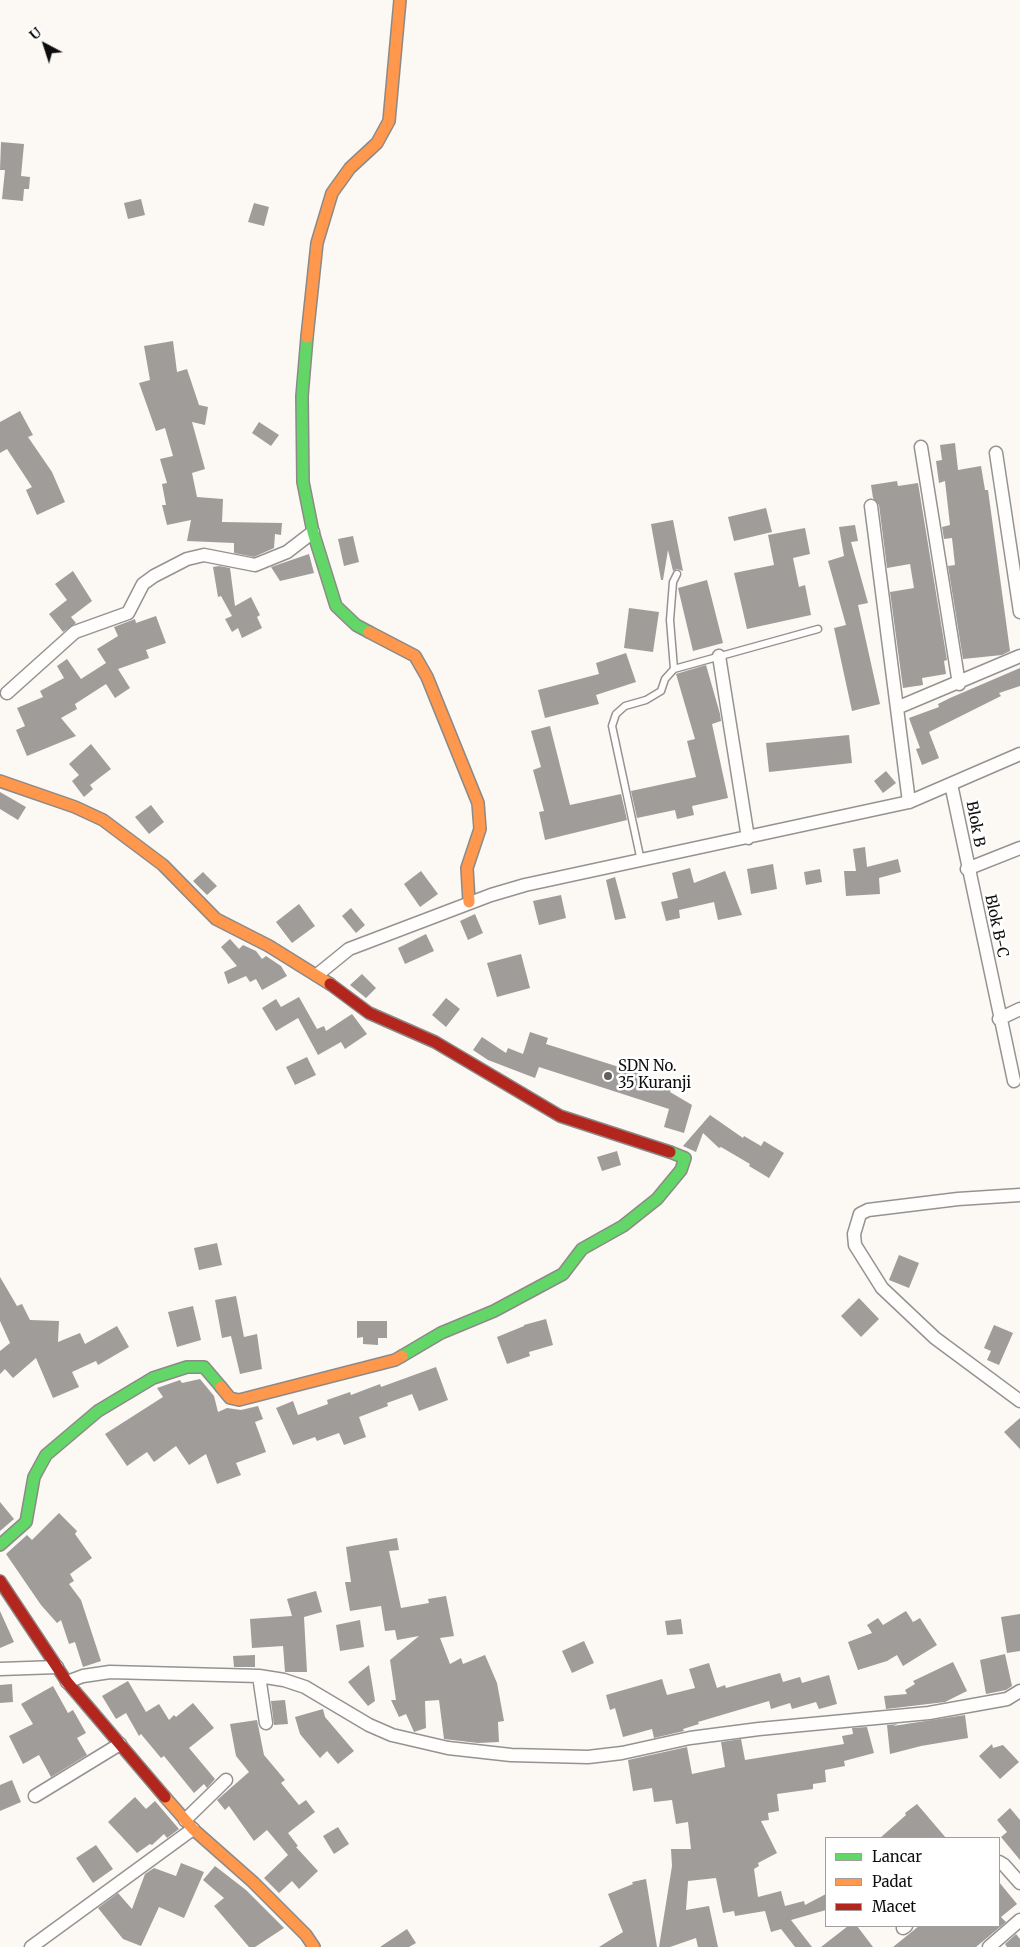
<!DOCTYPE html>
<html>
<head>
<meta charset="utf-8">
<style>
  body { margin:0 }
  #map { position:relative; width:1020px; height:1947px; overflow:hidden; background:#fcf8f4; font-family:Merriweather,serif }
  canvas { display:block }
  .legend { position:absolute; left:825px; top:1837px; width:175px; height:90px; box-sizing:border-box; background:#fff; border:1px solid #9f9f9f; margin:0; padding:6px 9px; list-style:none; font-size:15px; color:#0e0e0e }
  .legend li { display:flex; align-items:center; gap:10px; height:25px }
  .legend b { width:25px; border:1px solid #9f9f9f }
  .north { position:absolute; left:20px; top:20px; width:50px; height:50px; -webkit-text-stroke:4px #fff; paint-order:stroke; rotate:320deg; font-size:14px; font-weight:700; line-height:20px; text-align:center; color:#0e0e0e }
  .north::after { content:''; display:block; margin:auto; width:18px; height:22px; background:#0e0e0e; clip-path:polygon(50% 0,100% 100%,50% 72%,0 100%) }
</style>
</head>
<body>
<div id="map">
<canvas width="1020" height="1947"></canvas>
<ul class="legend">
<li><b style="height:6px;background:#63d668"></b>Lancar</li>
<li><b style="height:6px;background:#ff974d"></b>Padat</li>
<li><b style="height:6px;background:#b3261e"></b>Macet</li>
</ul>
<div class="north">U</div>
</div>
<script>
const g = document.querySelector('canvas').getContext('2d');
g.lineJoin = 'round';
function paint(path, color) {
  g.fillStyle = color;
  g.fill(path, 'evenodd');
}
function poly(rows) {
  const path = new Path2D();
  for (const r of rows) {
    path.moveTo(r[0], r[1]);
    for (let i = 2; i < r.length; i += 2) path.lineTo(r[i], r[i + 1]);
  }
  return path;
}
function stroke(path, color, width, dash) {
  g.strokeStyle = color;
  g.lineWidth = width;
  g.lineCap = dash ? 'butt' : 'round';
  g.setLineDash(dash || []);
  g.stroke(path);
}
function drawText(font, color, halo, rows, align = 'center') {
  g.font = font + ' Merriweather,serif';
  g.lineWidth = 5;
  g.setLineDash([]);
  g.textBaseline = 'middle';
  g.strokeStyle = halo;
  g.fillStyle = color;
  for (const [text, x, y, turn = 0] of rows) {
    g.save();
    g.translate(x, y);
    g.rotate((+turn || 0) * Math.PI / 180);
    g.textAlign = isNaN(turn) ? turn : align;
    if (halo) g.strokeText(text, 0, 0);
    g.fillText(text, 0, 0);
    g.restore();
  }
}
paint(poly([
  [1,142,24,144,21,176,30,177,29,189,24,189,23,201,2,199,5,170,0,170],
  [141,199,145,215,128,219,124,203],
  [254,203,269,207,264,226,248,222],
  [173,341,177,372,187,369,199,405,208,407,205,425,192,422,205,469,192,473,197,497,223,499,222,522,282,523,281,535,275,534,274,548,254,557,234,553,234,543,187,541,191,520,167,525,162,505,166,505,162,484,167,483,160,459,173,456,165,428,156,431,139,383,150,380,144,346],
  [20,411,33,435,28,437,52,472,65,502,37,515,26,490,32,487,7,449,0,453,0,422],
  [259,422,279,435,271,446,252,433],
  [955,443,958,470,981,466,985,490,988,490,1010,651,1002,655,963,659,948,566,955,565,952,538,944,539,942,527,950,525,945,481,939,483,936,461,942,460,940,445],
  [897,481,898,486,918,483,947,660,944,661,946,674,922,678,923,685,903,688,890,592,914,588,910,564,887,568,879,505,873,498,871,485],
  [766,508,772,532,734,541,728,517],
  [673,520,683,571,677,569,673,571,668,550,663,580,661,580,651,524],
  [855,525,858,541,851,542,868,603,858,605,880,704,852,711,834,628,846,625,828,561,844,556,839,527],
  [805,528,810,554,793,558,799,587,805,585,811,615,747,629,734,573,774,565,768,535],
  [353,536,359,562,344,566,338,539],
  [309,554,314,573,280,581,271,567],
  [219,566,230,568,235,606,251,597,260,615,257,617,262,628,242,638,238,628,232,632,225,619,232,616,221,596,218,597,213,567],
  [73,571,92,601,71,617,76,623,63,632,49,614,67,600,55,584],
  [707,580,723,643,693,651,678,588],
  [629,608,659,612,653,652,624,648],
  [156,616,166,643,146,650,149,658,118,669,130,688,115,698,106,684,75,704,77,709,61,718,76,736,27,756,16,730,25,726,17,708,43,697,40,691,64,678,57,666,67,659,81,679,106,663,97,649,118,636,114,627,135,619,136,623],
  [626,653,636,682,596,695,599,704,545,718,538,690,599,674,596,663],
  [706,665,720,714,721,721,712,724,728,798,692,806,694,815,677,819,675,810,637,818,631,791,696,777,687,741,695,739,676,674],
  [1020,668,1020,686,999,693,1001,696,929,732,939,758,922,765,916,749,920,748,909,718,939,707,938,704,950,698],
  [550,726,570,805,621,794,627,820,545,840,539,812,544,811,533,770,541,767,531,731],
  [849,735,852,763,769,772,766,743],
  [91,744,111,769,90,785,93,789,84,797,72,781,79,775,69,764],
  [886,771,896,783,883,793,874,781],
  [0,792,26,807,18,820,0,809],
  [151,805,164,822,149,834,135,817],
  [865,847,867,867,898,859,901,872,879,878,880,894,846,896,844,871,856,871,853,849],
  [773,864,777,889,751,894,747,869],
  [690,868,694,883,725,871,742,915,718,920,714,902,679,910,680,918,666,921,661,902,678,898,672,873],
  [820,869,822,882,806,885,804,872],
  [421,871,438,894,420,907,404,884],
  [203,872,217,886,207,895,193,881],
  [615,877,626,918,615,920,606,880],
  [561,895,566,918,539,925,533,901],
  [299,904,315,926,292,943,276,922],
  [351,908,365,925,356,933,342,916],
  [475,914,483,933,468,940,460,921],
  [426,934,434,951,405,964,398,948],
  [230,939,239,949,243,945,256,951,262,959,266,956,281,966,287,976,262,990,256,979,250,982,246,976,228,984,224,972,237,966,221,947],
  [521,954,530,988,497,997,487,963],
  [362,974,376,988,366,998,350,985],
  [299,997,317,1029,324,1026,326,1031,352,1014,367,1034,345,1049,341,1042,318,1055,298,1018,276,1031,262,1008,276,999,281,1007],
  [446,998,460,1009,446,1027,432,1015],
  [530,1032,548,1038,546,1044,673,1084,670,1092,692,1105,684,1133,664,1127,669,1109,539,1067,535,1078,488,1060,473,1050,482,1037,506,1053,508,1048,523,1054],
  [307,1057,316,1075,295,1085,286,1067],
  [710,1115,743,1138,744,1136,761,1146,764,1141,784,1153,769,1178,749,1166,750,1164,721,1147,719,1148,703,1133,696,1152,683,1146],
  [617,1151,621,1165,602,1171,597,1157],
  [217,1243,222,1265,199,1270,194,1248],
  [899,1255,919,1263,909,1288,889,1280],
  [0,1277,17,1306,22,1304,30,1320,59,1321,58,1342,80,1333,85,1344,117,1326,129,1347,98,1365,96,1361,72,1372,79,1387,53,1398,36,1358,13,1378,5,1369,0,1374,0,1351,10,1343,0,1321],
  [236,1296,244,1337,257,1334,262,1369,240,1374,231,1336,222,1338,215,1300],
  [859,1298,879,1319,861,1337,841,1316],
  [193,1306,201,1340,177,1347,168,1312],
  [546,1319,553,1345,529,1352,530,1356,507,1364,497,1337,524,1326,524,1325],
  [357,1321,387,1321,387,1338,378,1338,378,1345,363,1344,363,1337,357,1338],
  [994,1325,1013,1333,999,1365,987,1360,991,1351,984,1348],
  [436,1367,448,1400,419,1411,412,1394,387,1403,388,1406,359,1417,366,1437,344,1445,339,1433,317,1441,315,1437,293,1445,276,1408,293,1401,298,1415,328,1404,327,1400,350,1392,351,1395,380,1384,381,1387],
  [200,1379,214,1396,218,1412,227,1408,241,1410,258,1406,263,1419,255,1422,266,1452,236,1463,241,1475,217,1484,206,1454,189,1465,176,1446,154,1462,147,1452,127,1466,105,1434,163,1397,157,1388,180,1380,182,1383],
  [1020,1418,1020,1449,1004,1432],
  [0,1502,14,1519,0,1531],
  [59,1513,77,1531,75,1534,92,1558,70,1574,74,1581,69,1584,81,1600,101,1661,83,1667,75,1642,69,1644,61,1620,57,1623,41,1605,6,1554,27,1535,32,1540],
  [397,1538,399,1550,389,1551,401,1608,429,1603,428,1599,446,1596,454,1636,440,1638,450,1664,461,1658,463,1664,485,1655,497,1683,504,1721,498,1722,499,1742,478,1743,444,1739,439,1700,425,1701,426,1728,414,1732,406,1714,399,1717,391,1700,396,1700,390,1660,419,1636,397,1640,395,1630,385,1631,381,1606,350,1611,345,1582,351,1582,346,1547],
  [316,1591,322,1612,304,1617,307,1672,285,1672,283,1646,252,1648,250,1619,292,1616,287,1599],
  [0,1611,14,1642,0,1648],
  [906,1611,913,1622,920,1618,937,1645,903,1666,897,1655,887,1661,858,1670,848,1642,872,1633,867,1625,878,1618,883,1625],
  [1020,1614,1020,1651,1007,1653,1001,1617],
  [681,1619,683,1634,667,1635,665,1621],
  [360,1620,364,1647,340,1651,336,1625],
  [584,1641,594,1663,572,1673,562,1651],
  [1005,1654,1012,1686,1006,1690,986,1694,980,1660],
  [255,1655,255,1667,234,1667,233,1656],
  [953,1662,967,1691,945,1702,886,1709,884,1696,907,1694,905,1690,915,1684,913,1681],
  [709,1663,717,1688,725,1685,726,1688,780,1673,783,1682,800,1677,802,1683,829,1675,837,1704,819,1709,816,1702,792,1709,790,1703,771,1709,769,1701,698,1722,699,1724,683,1729,684,1731,654,1738,652,1729,623,1737,615,1708,610,1710,606,1695,662,1679,667,1695,695,1688,689,1669],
  [369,1665,375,1701,368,1706,348,1682],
  [128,1681,146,1712,159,1704,169,1720,174,1715,176,1717,193,1703,214,1728,189,1748,215,1779,207,1788,204,1784,194,1793,164,1756,161,1758,141,1734,139,1736,126,1713,116,1719,102,1696],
  [12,1684,13,1702,0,1703,0,1685],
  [53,1686,68,1713,73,1710,86,1733,77,1738,87,1755,51,1777,39,1755,23,1764,9,1736,33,1724,21,1704],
  [285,1700,288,1724,274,1725,271,1701],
  [323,1709,325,1717,354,1751,338,1764,327,1751,320,1758,300,1734,295,1717],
  [965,1715,968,1738,921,1746,890,1754,887,1725,898,1724,893,1726],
  [257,1720,264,1755,285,1780,281,1783,299,1805,306,1800,315,1812,288,1833,298,1846,296,1847,318,1871,299,1889,292,1881,279,1893,264,1878,288,1855,267,1830,254,1841,229,1806,225,1810,217,1800,249,1772,236,1756,230,1724],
  [867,1727,874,1753,844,1761,845,1766,825,1770,826,1782,813,1784,813,1789,777,1794,779,1811,768,1813,769,1820,761,1821,777,1853,758,1863,759,1866,754,1869,758,1897,781,1891,785,1906,804,1901,805,1905,826,1894,826,1910,791,1920,812,1947,795,1947,781,1929,771,1932,765,1911,735,1916,734,1911,723,1913,716,1878,688,1881,686,1910,709,1906,718,1947,698,1947,696,1938,670,1947,659,1947,672,1866,671,1849,691,1849,688,1822,676,1824,672,1800,654,1802,652,1788,633,1791,628,1760,687,1747,692,1774,725,1767,721,1742,741,1739,745,1760,844,1744,842,1736,853,1734,852,1728],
  [992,1744,993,1748,1003,1745,1019,1762,1000,1779,979,1756],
  [12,1780,21,1802,0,1811,0,1785],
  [135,1797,146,1809,155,1801,179,1829,167,1838,164,1834,152,1845,150,1844,137,1853,108,1822],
  [917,1804,946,1838,880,1838,906,1815,905,1813],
  [1010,1808,1020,1820,1020,1860,1001,1837,1007,1832,997,1820],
  [338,1827,349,1844,334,1854,323,1836],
  [96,1845,113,1869,93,1883,76,1858],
  [181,1863,204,1872,184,1918,159,1907,141,1946,123,1939,98,1908,118,1893,132,1909,145,1874,154,1868,176,1876],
  [215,1866,246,1890,284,1928,255,1947,249,1947,214,1906,224,1898,203,1880],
  [646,1879,657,1947,599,1947,623,1932,608,1894,633,1884,632,1882],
  [999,1882,1017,1904,1001,1917,1006,1922,976,1947,893,1947,919,1926,999,1926],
  [848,1926,857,1926,873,1947,821,1947],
  [407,1929,416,1943,409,1947,380,1947],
  [1016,1934,1020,1939,1020,1947,1007,1947,1005,1944]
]), '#9f9c99');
const lane = poly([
  [674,669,670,620,673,582,677,574],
  [641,861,612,726,616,714,625,706,646,700,661,691,665,679,674,669,818,629]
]);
const street = poly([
  [921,447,959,684],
  [996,453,1020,612],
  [719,656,748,838],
  [7,693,75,632,128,613,143,584,154,576,187,559,204,555,255,565,287,552,313,532],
  [899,707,1020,656],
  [951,784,1014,1081],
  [909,802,1020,754],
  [967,869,1020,848],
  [317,975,349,949,491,895,525,885,909,802,871,506],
  [999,1019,1020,1009],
  [1020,1195,958,1199,868,1210,860,1214,854,1234,855,1245,882,1288,935,1338,1020,1401],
  [0,1669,57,1667],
  [259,1676,266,1723],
  [67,1682,83,1676,110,1672,259,1676,284,1680,305,1687,369,1725,392,1735,448,1748,511,1755,588,1757,622,1753,690,1738,759,1729,929,1713,1007,1699,1020,1691],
  [35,1796,120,1744],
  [185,1820,226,1780],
  [999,1862,1004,1865,1020,1883],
  [903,1928,906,1926],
  [31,1947,193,1829],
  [989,1947,1020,1920]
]);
const fast = poly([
  [307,337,302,396,303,482,313,532,336,606,356,625,369,632],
  [402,1356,441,1333,494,1311,563,1274,582,1249,623,1226,657,1199,681,1170,685,1158,670,1152],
  [0,1545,26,1522,34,1477,46,1455,98,1411,153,1378,187,1367,204,1367,221,1387]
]);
const slow = poly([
  [307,337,317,243,332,193,350,168,377,143,389,121,400,0],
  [369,632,415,656,427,677,478,803,480,829,467,868,469,902],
  [0,781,75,807,103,820,163,865,216,919,269,946,330,984],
  [221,1387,230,1398,239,1400,395,1360,402,1356],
  [165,1797,193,1829,253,1882,306,1935,314,1947]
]);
const jam = poly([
  [330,984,369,1013,435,1042,560,1116,670,1152],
  [0,1581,67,1682,165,1797]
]);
stroke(lane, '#959392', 9);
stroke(street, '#959392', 15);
stroke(fast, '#8c8a88', 14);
stroke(slow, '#8c8a88', 14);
stroke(jam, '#8c8a88', 14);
stroke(lane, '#fffefd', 6);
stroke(street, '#fffefd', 12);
stroke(fast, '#63d668', 11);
stroke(slow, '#ff974d', 11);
stroke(jam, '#b3261e', 11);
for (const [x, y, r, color] of [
  [608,1076,5,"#61605e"]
]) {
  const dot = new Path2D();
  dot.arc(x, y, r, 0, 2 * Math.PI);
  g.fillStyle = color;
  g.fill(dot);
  stroke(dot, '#fff', 2);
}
drawText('15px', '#0e0e0e', '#fff', [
  ["Blok B",975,824,79],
  ["Blok B-C",996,926,78]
]);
drawText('15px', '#0e0e0e', '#fff', [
  ["SDN No.",618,1067],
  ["35 Kuranji",618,1084]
], 'left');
</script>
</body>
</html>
